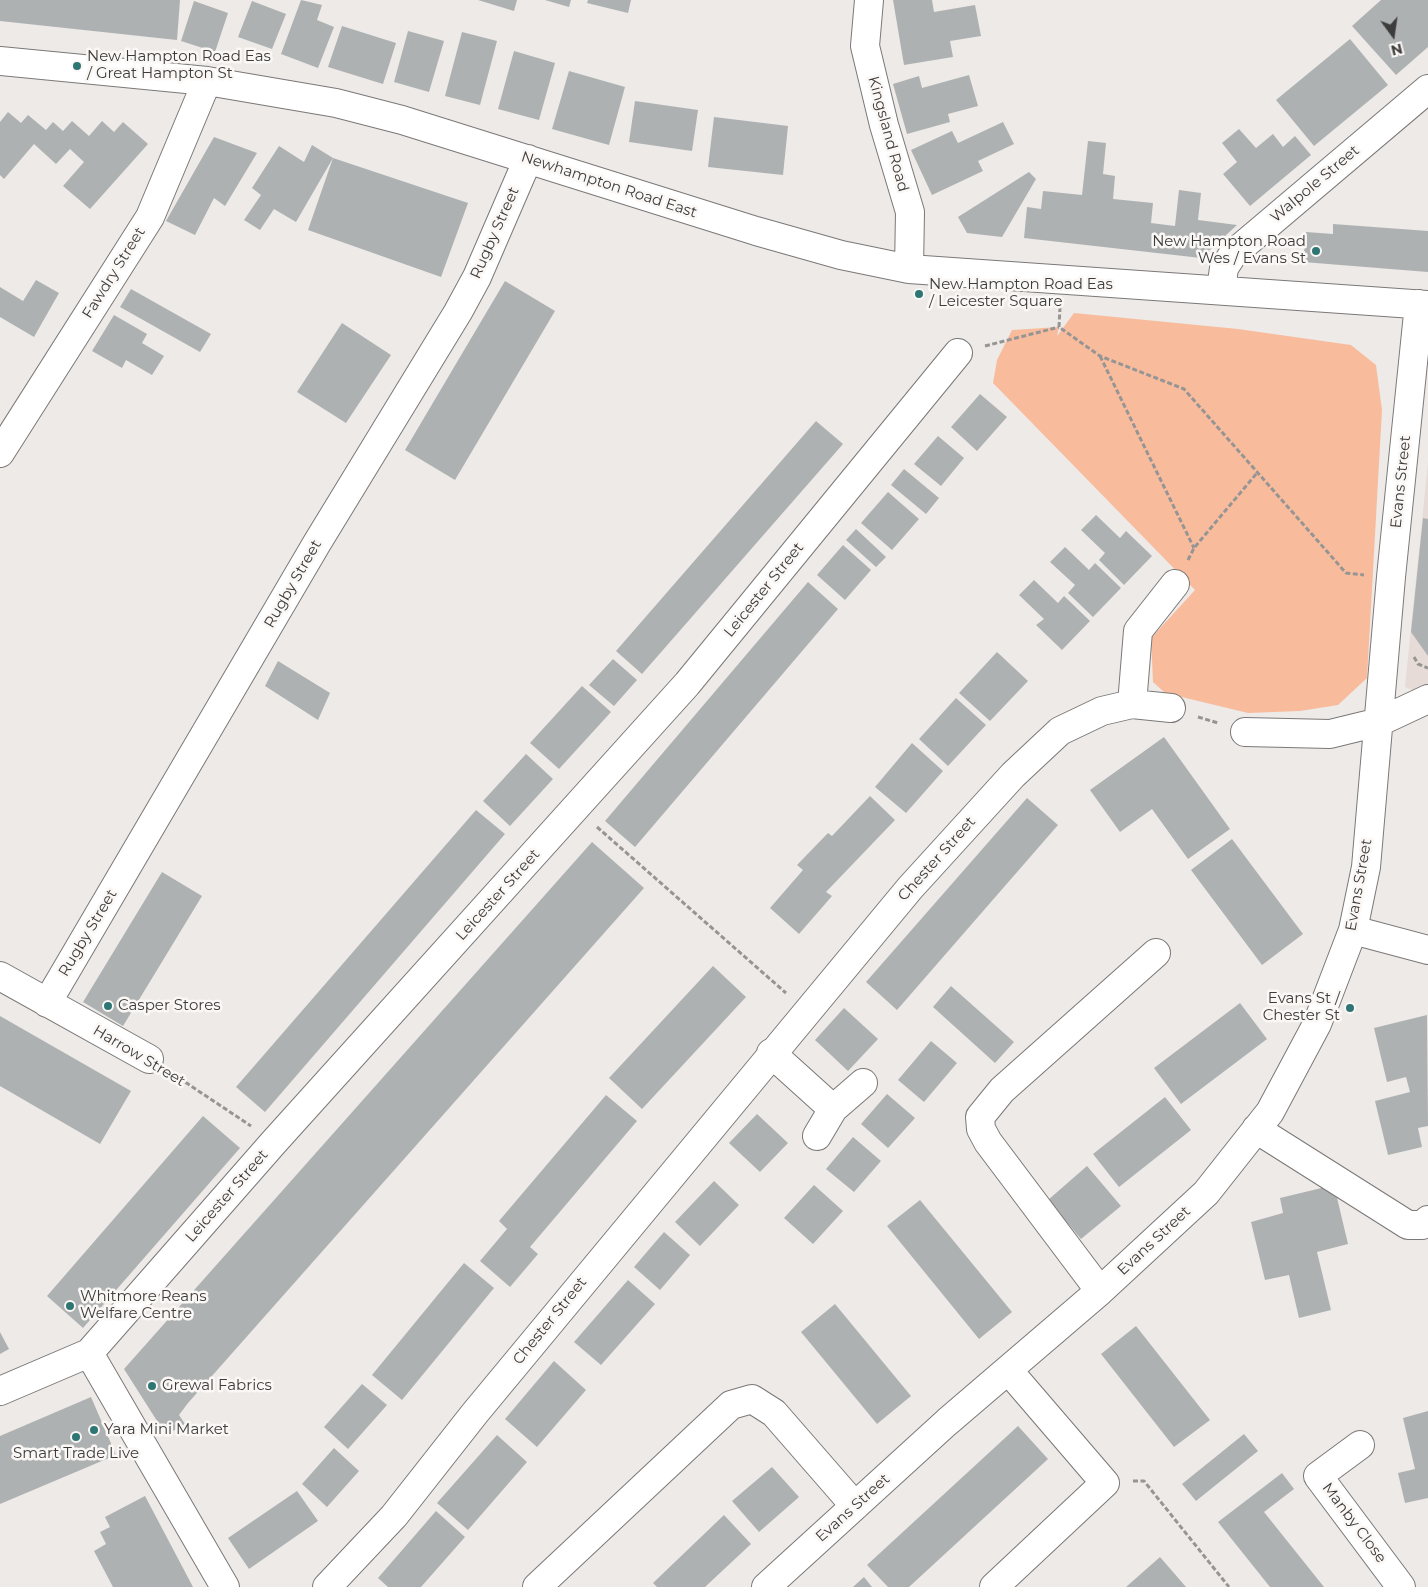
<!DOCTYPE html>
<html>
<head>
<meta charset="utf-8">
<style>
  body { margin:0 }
  #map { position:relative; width:1428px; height:1587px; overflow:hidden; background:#edeae8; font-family:Montserrat,sans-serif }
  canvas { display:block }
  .north { position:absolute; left:1368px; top:10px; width:50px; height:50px; -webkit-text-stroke:4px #faf7f5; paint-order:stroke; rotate:166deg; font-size:14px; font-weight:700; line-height:20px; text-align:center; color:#3d3c3c }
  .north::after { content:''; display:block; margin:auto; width:18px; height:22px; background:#3d3c3c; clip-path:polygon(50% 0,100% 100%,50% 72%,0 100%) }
</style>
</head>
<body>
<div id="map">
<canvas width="1428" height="1587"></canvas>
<div class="north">N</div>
</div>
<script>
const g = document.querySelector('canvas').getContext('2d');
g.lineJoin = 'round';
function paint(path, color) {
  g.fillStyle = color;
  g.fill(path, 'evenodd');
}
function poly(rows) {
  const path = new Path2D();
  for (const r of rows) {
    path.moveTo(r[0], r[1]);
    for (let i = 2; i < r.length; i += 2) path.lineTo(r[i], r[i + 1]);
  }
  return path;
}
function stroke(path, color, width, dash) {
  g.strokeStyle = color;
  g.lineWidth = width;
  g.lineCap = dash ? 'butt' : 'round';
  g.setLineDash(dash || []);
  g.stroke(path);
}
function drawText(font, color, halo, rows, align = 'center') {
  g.font = font + ' Montserrat,sans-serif';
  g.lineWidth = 5;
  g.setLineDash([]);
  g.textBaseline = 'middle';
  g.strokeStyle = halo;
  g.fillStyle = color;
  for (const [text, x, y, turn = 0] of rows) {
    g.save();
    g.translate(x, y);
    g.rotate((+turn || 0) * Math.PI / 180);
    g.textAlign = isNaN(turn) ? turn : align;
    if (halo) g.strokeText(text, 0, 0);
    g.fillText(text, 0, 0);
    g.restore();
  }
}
paint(poly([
  [1428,462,1428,696,1405,687]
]), '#e6dbd6');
paint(poly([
  [1074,313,1238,329,1351,345,1376,365,1382,410,1367,678,1338,705,1300,711,1248,713,1165,693,1153,682,1151,638,1195,590,993,383,997,360,1012,330,1059,327,1057,336]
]), '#f8bc9d');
paint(poly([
  [0,0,180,0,177,40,0,21],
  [301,0,322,5,317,20,334,27,318,68,281,54],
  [478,0,517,0,514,11],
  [545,0,571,0,569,7],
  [588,0,631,0,628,13,587,3],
  [893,0,932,0,934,12,975,5,981,36,950,41,953,57,904,65],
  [1381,0,1428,0,1428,47,1396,75,1352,26],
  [194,1,228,13,215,52,181,41],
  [252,1,286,14,272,49,238,37],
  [342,26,396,43,383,84,328,67],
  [408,31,444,41,429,92,394,82],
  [462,32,497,41,480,105,445,96],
  [1350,39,1388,85,1314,146,1276,100],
  [514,51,555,63,539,120,498,109],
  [569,71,625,87,609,145,552,129],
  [969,75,978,106,948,114,950,122,907,134,893,84,919,76,922,88],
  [635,101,698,110,692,151,629,142],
  [8,112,21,123,28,115,46,130,53,122,63,131,72,121,89,136,102,121,114,132,123,122,148,144,90,209,63,186,84,162,70,149,56,164,34,144,4,179,0,175,0,122],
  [714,117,788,126,783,175,708,167],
  [1003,122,1014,144,978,161,983,171,932,195,911,150,952,131,958,143],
  [1239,129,1256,148,1273,134,1283,147,1295,136,1311,155,1250,206,1223,174,1237,162,1222,143],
  [214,137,257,153,225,206,214,198,195,235,166,221],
  [1088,141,1106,143,1103,174,1115,176,1113,199,1153,203,1151,223,1175,226,1179,190,1201,193,1198,220,1237,225,1201,258,1024,238,1027,207,1041,209,1043,191,1082,195],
  [312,145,333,158,296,222,274,209,260,230,244,220,261,195,252,188,279,146,304,162],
  [333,158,468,203,441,277,308,230],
  [1029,172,1036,179,1002,237,967,233,958,217],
  [1333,224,1428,231,1428,272,1303,262,1306,232,1333,234],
  [36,280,59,293,34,337,0,317,0,287,23,301],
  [505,281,555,311,455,480,405,450],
  [131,289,211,334,200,352,120,307],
  [114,315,147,334,142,343,164,356,152,375,126,360,122,368,92,351],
  [342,323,391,355,346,423,297,392],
  [980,394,1007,417,977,451,951,427],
  [816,421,843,444,642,674,616,651],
  [938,436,964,458,941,486,914,464],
  [904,469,939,498,926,514,891,485],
  [888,492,919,519,892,550,861,523],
  [1096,515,1120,538,1126,531,1152,556,1124,585,1099,560,1105,553,1081,530],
  [1423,518,1428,519,1428,656,1411,632],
  [856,529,886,557,876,567,846,540],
  [843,545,871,570,845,600,817,575],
  [1065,547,1089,570,1095,563,1121,588,1093,617,1068,593,1075,585,1050,562],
  [1034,580,1058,603,1064,596,1090,621,1062,650,1036,625,1044,619,1019,595],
  [808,582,838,609,635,847,605,821],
  [997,652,1028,681,990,721,959,693],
  [613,659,637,680,614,706,589,685],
  [278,661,330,693,318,720,265,686],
  [582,686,611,712,559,769,530,743],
  [956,698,986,725,948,766,919,739],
  [1164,737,1230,829,1188,859,1152,809,1120,832,1090,790],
  [912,743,943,771,906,813,875,787],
  [526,754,553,779,510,826,483,801],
  [870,796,895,820,826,892,832,896,799,934,770,908,803,870,797,865,828,833,832,836],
  [1027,798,1058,825,897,1010,866,982],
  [476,810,505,834,265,1112,236,1087],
  [1232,839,1303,934,1262,965,1191,870],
  [592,842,644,888,188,1403,179,1415,185,1424,166,1435,124,1369],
  [162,872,202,896,123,1026,83,1002],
  [713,966,746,997,642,1109,609,1078],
  [951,986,1014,1042,995,1063,933,1007],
  [1240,1003,1267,1039,1181,1104,1154,1068],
  [844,1008,878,1039,848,1071,815,1040],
  [1427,1015,1428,1126,1418,1128,1422,1147,1388,1155,1375,1101,1410,1092,1406,1077,1387,1082,1374,1028],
  [0,1016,131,1091,100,1144,0,1086],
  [931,1041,957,1063,924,1102,898,1080],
  [887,1094,915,1118,888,1148,861,1124],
  [606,1095,637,1121,530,1247,538,1254,510,1287,480,1261,507,1229,499,1221],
  [1165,1097,1191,1130,1119,1187,1093,1154],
  [757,1114,788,1143,760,1172,729,1143],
  [203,1116,240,1148,83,1328,47,1296],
  [853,1137,881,1161,854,1192,826,1169],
  [1087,1166,1121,1206,1081,1239,1048,1200],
  [714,1181,739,1205,700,1246,675,1222],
  [814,1185,843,1211,813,1244,784,1218],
  [1334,1185,1348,1244,1317,1252,1331,1310,1299,1318,1289,1275,1265,1280,1251,1222,1283,1213,1280,1198],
  [920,1200,1012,1312,979,1339,887,1226],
  [664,1232,690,1255,660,1290,634,1267],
  [464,1263,494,1288,402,1400,372,1375],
  [628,1280,655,1304,601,1365,574,1342],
  [835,1304,911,1396,877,1424,801,1332],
  [1136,1326,1210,1420,1174,1447,1101,1354],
  [0,1332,9,1349,0,1354],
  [554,1361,586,1390,537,1447,505,1419],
  [362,1384,387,1405,348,1449,324,1427],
  [91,1397,116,1455,0,1504,0,1436],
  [1428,1411,1428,1498,1405,1503,1398,1473,1415,1469,1403,1418],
  [1018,1426,1048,1459,909,1587,888,1587,867,1565],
  [1244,1434,1258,1451,1196,1501,1182,1484],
  [497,1435,527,1462,468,1530,437,1503],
  [334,1448,359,1471,327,1507,302,1484],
  [772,1467,799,1497,759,1532,732,1501],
  [1282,1473,1294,1489,1264,1512,1324,1587,1270,1587,1218,1522],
  [297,1491,318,1521,249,1569,228,1538],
  [145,1496,193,1587,113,1587,94,1551,106,1544,100,1532,110,1527,105,1517],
  [436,1511,465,1537,421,1587,388,1587,378,1578],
  [724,1515,751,1544,705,1587,657,1587,653,1583],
  [1160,1557,1186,1587,1126,1587],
  [864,1577,872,1587,853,1587]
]), '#aeb1b1');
const minor = poly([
  [869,0,865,46,884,125,910,212,909,269],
  [0,61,207,81,336,103,402,120,756,231,841,255,909,269,1428,305],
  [1221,290,1224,268,1233,254,1428,89],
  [0,453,150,217,207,81],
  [1132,704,1138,631,1175,584],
  [1245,732,1330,734,1379,722,1428,699],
  [1353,930,1428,950],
  [0,976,149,1059],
  [47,1003,317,543,458,312,477,277,528,159],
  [771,1053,833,1109],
  [1256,1129,1408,1225,1422,1225,1428,1220],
  [817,1136,833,1109,863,1083],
  [1100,1291,988,1142,981,1129,980,1117,1002,1090,1156,953],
  [89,1353,225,1587],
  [0,1391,89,1353,274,1142,687,684,958,353],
  [1360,1445,1318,1476,1401,1587],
  [327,1587,394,1516,475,1413,910,888,1013,775,1060,731,1102,711,1132,704,1171,708],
  [537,1587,731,1405,752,1399,774,1413,855,1506],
  [766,1587,947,1422,1100,1291,1206,1193,1270,1112,1317,1024,1353,930,1366,867,1391,577,1419,304],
  [994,1587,1105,1483,1008,1370]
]);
stroke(minor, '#7b7877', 30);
stroke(poly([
  [1060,307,1059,327,1100,356,1184,389,1346,573,1364,575],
  [985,346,1059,327],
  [1100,356,1194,548],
  [1188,560,1194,548,1257,473],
  [1414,657,1418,664,1428,668],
  [1198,717,1218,723],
  [597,827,786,993],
  [173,1074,251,1126],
  [1133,1481,1144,1481,1229,1587]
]), '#979594', 3, [5, 2.5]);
stroke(minor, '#fff', 28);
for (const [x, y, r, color] of [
  [77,66,5,"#2d7673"],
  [1316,251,5,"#2d7673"],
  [919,294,5,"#2d7673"],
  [108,1006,5,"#2d7673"],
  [1350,1008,5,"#2d7673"],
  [70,1306,5,"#2d7673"],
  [152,1386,5,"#2d7673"],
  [94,1430,5,"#2d7673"],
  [76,1437,5,"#2d7673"]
]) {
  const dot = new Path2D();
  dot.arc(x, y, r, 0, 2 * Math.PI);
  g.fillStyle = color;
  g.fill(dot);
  stroke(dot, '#faf7f5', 2);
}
drawText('15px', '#3d3c3c', '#faf7f5', [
  ["New Hampton Road Eas",87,57],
  ["/ Great Hampton St",87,74],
  ["New Hampton Road",1306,242,"right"],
  ["Wes / Evans St",1306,259,"right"],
  ["New Hampton Road Eas",929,285],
  ["/ Leicester Square",929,302],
  ["Evans St /",1340,999,"right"],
  ["Chester St",1340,1016,"right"],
  ["Casper Stores",118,1006],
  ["Whitmore Reans",80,1297],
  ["Welfare Centre",80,1314],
  ["Grewal Fabrics",162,1386],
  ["Yara Mini Market",104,1430],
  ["Smart Trade Live",76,1454,"center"]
], 'left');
drawText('15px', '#3d3c3c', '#faf7f5', [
  ["Kingsland Road",888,134,75],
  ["Walpole Street",1315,184,-40],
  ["Newhampton Road East",609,185,18],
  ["Rugby Street",495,233,-66],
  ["Fawdry Street",114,273,-58],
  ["Evans Street",1401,482,-84],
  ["Rugby Street",293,584,-60],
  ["Leicester Street",764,590,-51],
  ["Chester Street",937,859,-48],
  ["Evans Street",1359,885,-80],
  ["Leicester Street",498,895,-48],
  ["Rugby Street",88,933,-59],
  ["Harrow Street",139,1056,31],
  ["Leicester Street",227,1196,-49],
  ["Evans Street",1154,1241,-43],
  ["Chester Street",550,1321,-51],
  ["Evans Street",853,1508,-42],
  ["Manby Close",1354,1523,53]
]);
</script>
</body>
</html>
